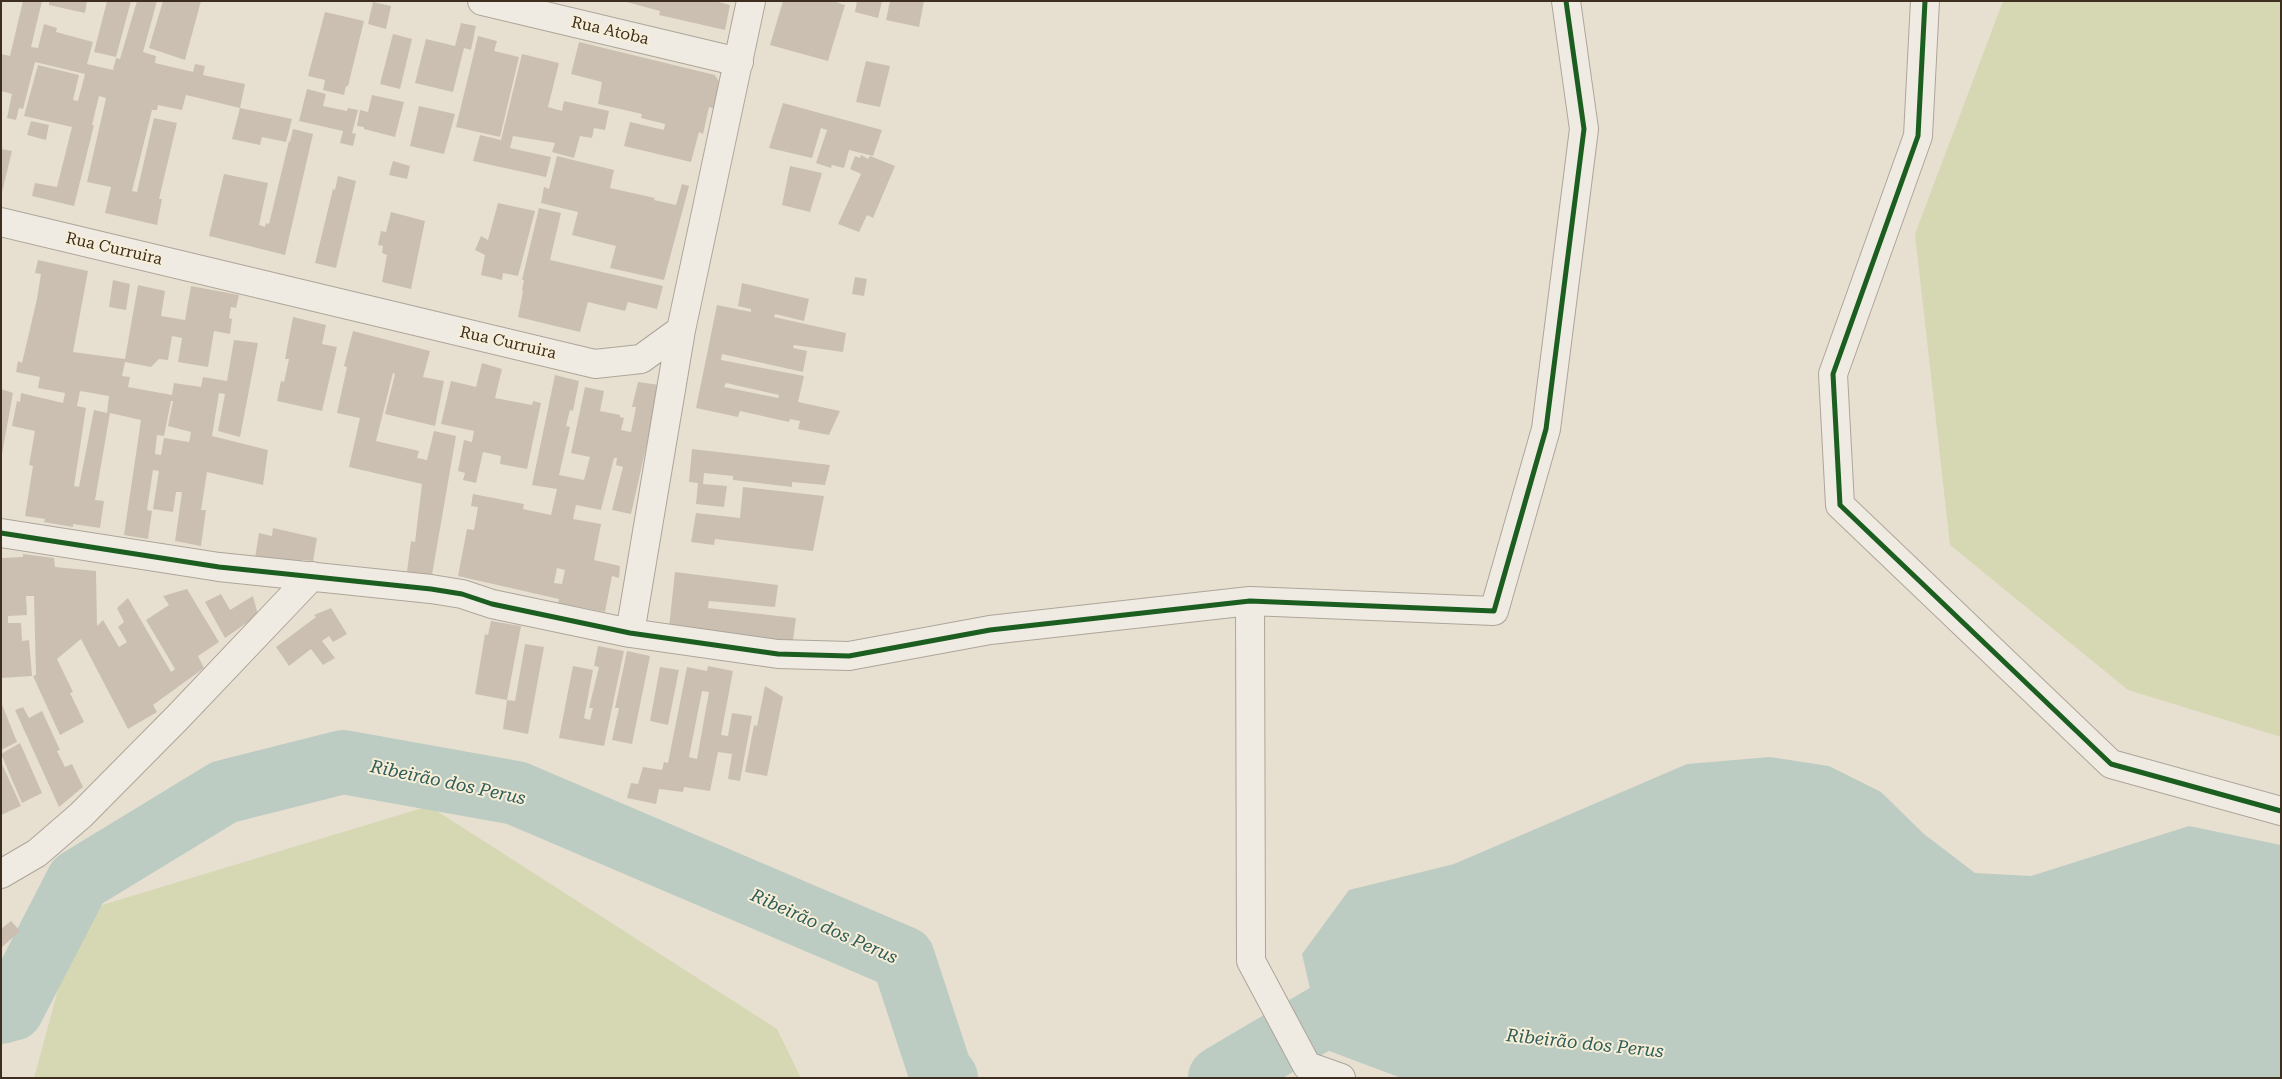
<!DOCTYPE html>
<html>
<head>
<meta charset="utf-8">
<style>
  body { margin:0 }
  #map { position:relative; width:2282px; height:1079px; overflow:hidden; background:#e7e0d1; font-family:"Roboto Serif",serif }
  canvas { display:block }
  .frame { position:absolute; inset:0; border:2px solid #3d2e20; pointer-events:none }
</style>
</head>
<body>
<div id="map">
<canvas width="2282" height="1079"></canvas>
<div class="frame"></div>
</div>
<script>
const g = document.querySelector('canvas').getContext('2d');
g.lineJoin = 'round';
function paint(path, color) {
  g.fillStyle = color;
  g.fill(path, 'evenodd');
}
function poly(rows) {
  const path = new Path2D();
  for (const r of rows) {
    path.moveTo(r[0], r[1]);
    for (let i = 2; i < r.length; i += 2) path.lineTo(r[i], r[i + 1]);
  }
  return path;
}
function stroke(path, color, width, dash) {
  g.strokeStyle = color;
  g.lineWidth = width;
  g.lineCap = dash ? 'butt' : 'round';
  g.setLineDash(dash || []);
  g.stroke(path);
}
function drawText(font, color, halo, rows, align = 'center') {
  g.font = font + ' "Roboto Serif",serif';
  g.lineWidth = 4;
  g.setLineDash([]);
  g.textBaseline = 'middle';
  g.strokeStyle = halo;
  g.fillStyle = color;
  for (const [text, x, y, turn = 0] of rows) {
    g.save();
    g.translate(x, y);
    g.rotate((+turn || 0) * Math.PI / 180);
    g.textAlign = isNaN(turn) ? turn : align;
    if (halo) g.strokeText(text, 0, 0);
    g.fillText(text, 0, 0);
    g.restore();
  }
}
paint(poly([
  [2003,1,2281,1,2281,737,2128,690,1950,545,1915,234],
  [429,806,777,1029,801,1078,34,1078,79,912]
]), '#d6d7b3');
paint(poly([
  [1770,757,1829,766,1881,792,1924,834,1975,873,2031,876,2189,826,2281,845,2281,1078,1401,1078,1324,1049,1302,954,1349,890,1454,864,1687,764]
]), '#bcccc2');
stroke(poly([
  [1,1012,12,1009,78,881,224,792,343,762,516,793,903,958,941,1074,946,1078],
  [1220,1078,1325,1016,1405,1025]
]), '#bcccc2', 64);
paint(poly([
  [23,1,42,1,31,47,38,48,44,24,57,28,56,32,93,42,87,64,113,70,116,58,120,59,137,1,157,1,143,52,156,56,155,63,193,72,195,64,205,66,203,75,245,84,240,108,186,95,182,110,158,105,157,110,152,110,132,191,137,192,154,118,177,123,159,199,162,199,157,225,105,213,111,187,87,182,106,98,99,96,92,125,94,125,74,206,32,196,35,183,57,187,72,127,24,116,38,65,79,75,73,100,78,101,85,74,35,62,23,109,19,108,16,120,7,118,12,94,1,91,1,54,10,56],
  [49,1,87,1,85,13,49,5],
  [107,1,131,1,116,57,94,52],
  [163,1,201,1,185,60,149,48],
  [623,1,715,1,730,5,725,30,659,15,660,11],
  [783,1,833,1,845,5,828,61,770,45],
  [857,1,882,1,878,18,855,12],
  [890,1,924,1,919,27,886,20],
  [373,2,391,6,386,29,368,24],
  [325,12,364,21,348,86,346,86,344,95,323,90,325,80,308,76],
  [461,23,476,26,471,50,464,48,453,92,415,83,426,39,455,46],
  [393,34,412,39,400,89,380,84],
  [478,36,497,41,494,51,519,57,500,137,456,127],
  [579,42,715,75,721,85,716,109,709,107,703,134,699,132,691,162,624,146,630,122,664,130,665,124,641,118,642,114,598,104,602,82,571,74],
  [522,54,559,63,548,107,562,111,564,101,609,111,605,130,594,128,592,138,580,136,574,158,552,152,555,143,513,136,510,148,551,157,546,177,473,161,480,135,501,140],
  [866,61,890,66,880,107,856,102],
  [307,89,326,94,323,106,347,111,348,108,358,110,352,133,356,134,353,146,340,143,343,131,299,121],
  [372,95,404,102,395,137,364,129,364,127,357,126,360,110,368,112],
  [783,103,882,130,873,156,849,150,844,168,832,165,831,168,816,163,827,130,821,128,812,158,769,148],
  [419,106,455,114,444,154,410,146],
  [240,108,292,119,286,142,262,137,260,145,232,139],
  [31,121,49,125,46,140,27,135],
  [293,129,313,134,285,255,209,236,224,174,268,183,259,225,265,227,266,223,269,224,289,141,290,142],
  [1,149,12,151,2,192,1,192],
  [861,155,868,159,870,156,895,166,873,218,867,215,859,232,838,224,861,174,850,169,855,156,860,158],
  [557,156,614,170,610,188,655,198,654,200,676,205,682,184,689,186,664,280,610,268,616,246,572,235,578,212,541,203,544,187,549,189],
  [393,161,410,166,407,179,389,175],
  [790,166,822,173,810,212,782,205],
  [338,176,356,181,336,268,315,263,333,189,335,190],
  [498,203,535,211,518,276,503,273,502,280,481,275,485,255,475,250,481,236,488,240],
  [539,208,561,213,550,260,663,286,657,309,628,302,625,311,588,302,580,332,518,317,523,291,522,290,524,280,522,280],
  [391,212,425,221,411,289,382,282,387,255,382,253,383,246,378,245,381,231,386,232],
  [38,260,88,271,73,352,125,359,138,285,165,291,161,316,185,320,191,286,239,295,236,308,231,307,229,318,232,319,230,334,214,331,208,367,178,362,182,338,172,336,168,360,159,359,151,367,125,362,122,376,130,377,128,387,172,395,174,383,201,387,203,377,227,381,234,340,258,343,240,437,218,431,225,394,219,393,212,436,268,450,263,485,207,472,201,510,206,510,201,546,175,541,182,492,176,492,173,512,153,509,159,471,153,470,147,510,152,511,148,539,124,535,141,420,110,413,95,500,104,501,100,528,73,524,73,527,44,522,45,519,25,516,33,466,29,465,35,431,12,426,17,401,20,402,21,393,63,403,65,393,38,388,40,377,16,372,18,361,22,363,37,299,41,274,35,273],
  [80,391,109,396,107,413,94,410,79,487,74,486,86,408,77,406],
  [171,401,173,401,168,426,191,432,189,442,164,438,161,455,155,454,157,435,164,436],
  [855,277,867,279,864,296,852,294],
  [113,280,130,284,126,310,109,307],
  [742,283,809,299,804,321,775,314,774,317,846,333,843,352,794,345,793,348,807,351,803,372,722,354,721,360,804,376,798,402,840,411,829,435,798,429,800,421,790,419,789,422,740,411,738,417,696,408,717,305,751,312,751,309,738,306],
  [726,383,779,395,778,398,724,387],
  [293,317,326,325,322,344,337,347,322,411,277,401,281,381,284,382,289,359,285,359],
  [353,331,430,351,423,377,444,381,435,426,385,414,395,374,393,373,376,441,419,451,417,458,427,460,434,431,456,436,432,575,407,572,411,541,415,542,422,484,349,467,360,418,337,413,347,367,344,366],
  [482,363,502,369,495,398,532,405,533,401,541,403,527,469,500,464,501,456,483,452,476,483,463,480,465,473,458,471,464,440,472,442,474,431,441,424,451,381,476,387],
  [555,375,579,381,573,411,570,410,566,426,570,427,559,475,584,480,590,457,571,453,585,387,604,391,600,411,620,415,620,417,624,418,621,430,631,432,636,407,632,407,638,382,660,385,631,514,612,510,623,467,616,465,617,458,614,458,601,510,576,505,573,519,601,524,594,560,620,566,619,578,612,576,605,612,558,603,559,599,458,576,467,529,474,530,478,507,471,506,473,494,524,504,523,509,551,515,557,489,532,485],
  [557,568,565,570,562,584,554,583],
  [1,389,13,393,2,454,1,454],
  [692,449,830,465,825,485,792,482,792,487,733,480,733,476,704,473,703,484,727,486,724,507,696,504,698,483,689,482],
  [743,487,824,496,813,551,715,539,714,545,691,542,696,513,740,518],
  [273,528,317,538,313,561,301,560,300,566,255,558,259,533,272,536],
  [23,554,54,558,55,567,96,571,97,626,103,620,119,647,127,642,118,627,124,622,117,608,128,598,171,672,175,669,146,620,169,605,163,596,187,589,219,642,198,656,204,668,153,705,157,712,128,729,81,639,57,659,73,692,70,693,84,722,60,735,33,676,36,675,34,596,26,596,27,615,8,616,8,623,21,623,22,641,29,640,32,676,1,678,1,558,23,557],
  [675,572,778,585,775,607,709,601,708,608,796,618,793,640,797,640,796,645,669,627],
  [221,594,230,610,253,596,258,615,225,638,205,602],
  [331,608,347,634,333,642,329,636,322,641,335,658,323,665,311,649,289,666,276,647,316,617,314,615],
  [491,621,521,626,507,700,515,701,525,644,544,647,528,734,503,729,507,700,475,694,485,634,488,635],
  [598,646,624,651,604,746,559,738,573,666,593,670,584,718,590,720,593,708,589,708,599,667,594,666],
  [627,651,650,656,632,744,612,740,619,708,615,708],
  [708,666,733,671,721,735,728,736,732,713,752,716,740,781,728,779,732,754,718,752,710,791,684,787,683,792,659,789,656,804,627,798,631,783,638,784,643,767,662,770,664,762,668,763,687,667,707,671],
  [702,691,709,692,697,759,689,757],
  [660,667,679,670,668,725,650,721],
  [765,686,783,697,767,776,745,772,754,725,757,726],
  [1,702,17,742,1,750],
  [23,707,29,718,42,711,60,750,57,751,65,767,72,764,83,787,59,807,15,710],
  [20,743,42,793,22,803,1,754],
  [1,762,21,806,1,815],
  [11,921,20,931,1,948,1,929]
]), '#cbbfb2');
const minor = poly([
  [482,1,739,62],
  [1925,1,1918,136,1833,374,1840,505,2111,764,2281,811],
  [1,222,595,364,641,359,681,330,751,1],
  [1,533,219,567,431,589,462,594,492,604,630,633,778,654,849,656,990,630,1250,601,1494,611,1546,429,1584,129,1566,1],
  [1250,601,1251,961,1307,1066,1341,1078],
  [630,633,681,330],
  [1,874,37,853,81,815,178,717,312,576]
]);
stroke(minor, '#ada599', 30);
stroke(minor, '#efebe3', 28);
stroke(poly([
  [1925,1,1918,136,1833,374,1840,505,2111,764,2281,811],
  [1,533,219,567,431,589,462,594,492,604,630,633,778,654,849,656,990,630,1250,601,1494,611,1546,429,1584,129,1566,1]
]), '#1b5e20', 5);
drawText('16px', '#3d2e20', '#f7eed8', [
  ["Rua Atoba",610,31,13],
  ["Rua Curruira",114,249,13],
  ["Rua Curruira",508,343,13]
]);
drawText('italic 18px', '#2f5d5a', '#f7eed8', [
  ["Ribeirão dos Perus",448,783,12],
  ["Ribeirão dos Perus",824,927,24],
  ["Ribeirão dos Perus",1585,1044,6]
]);
</script>
</body>
</html>
